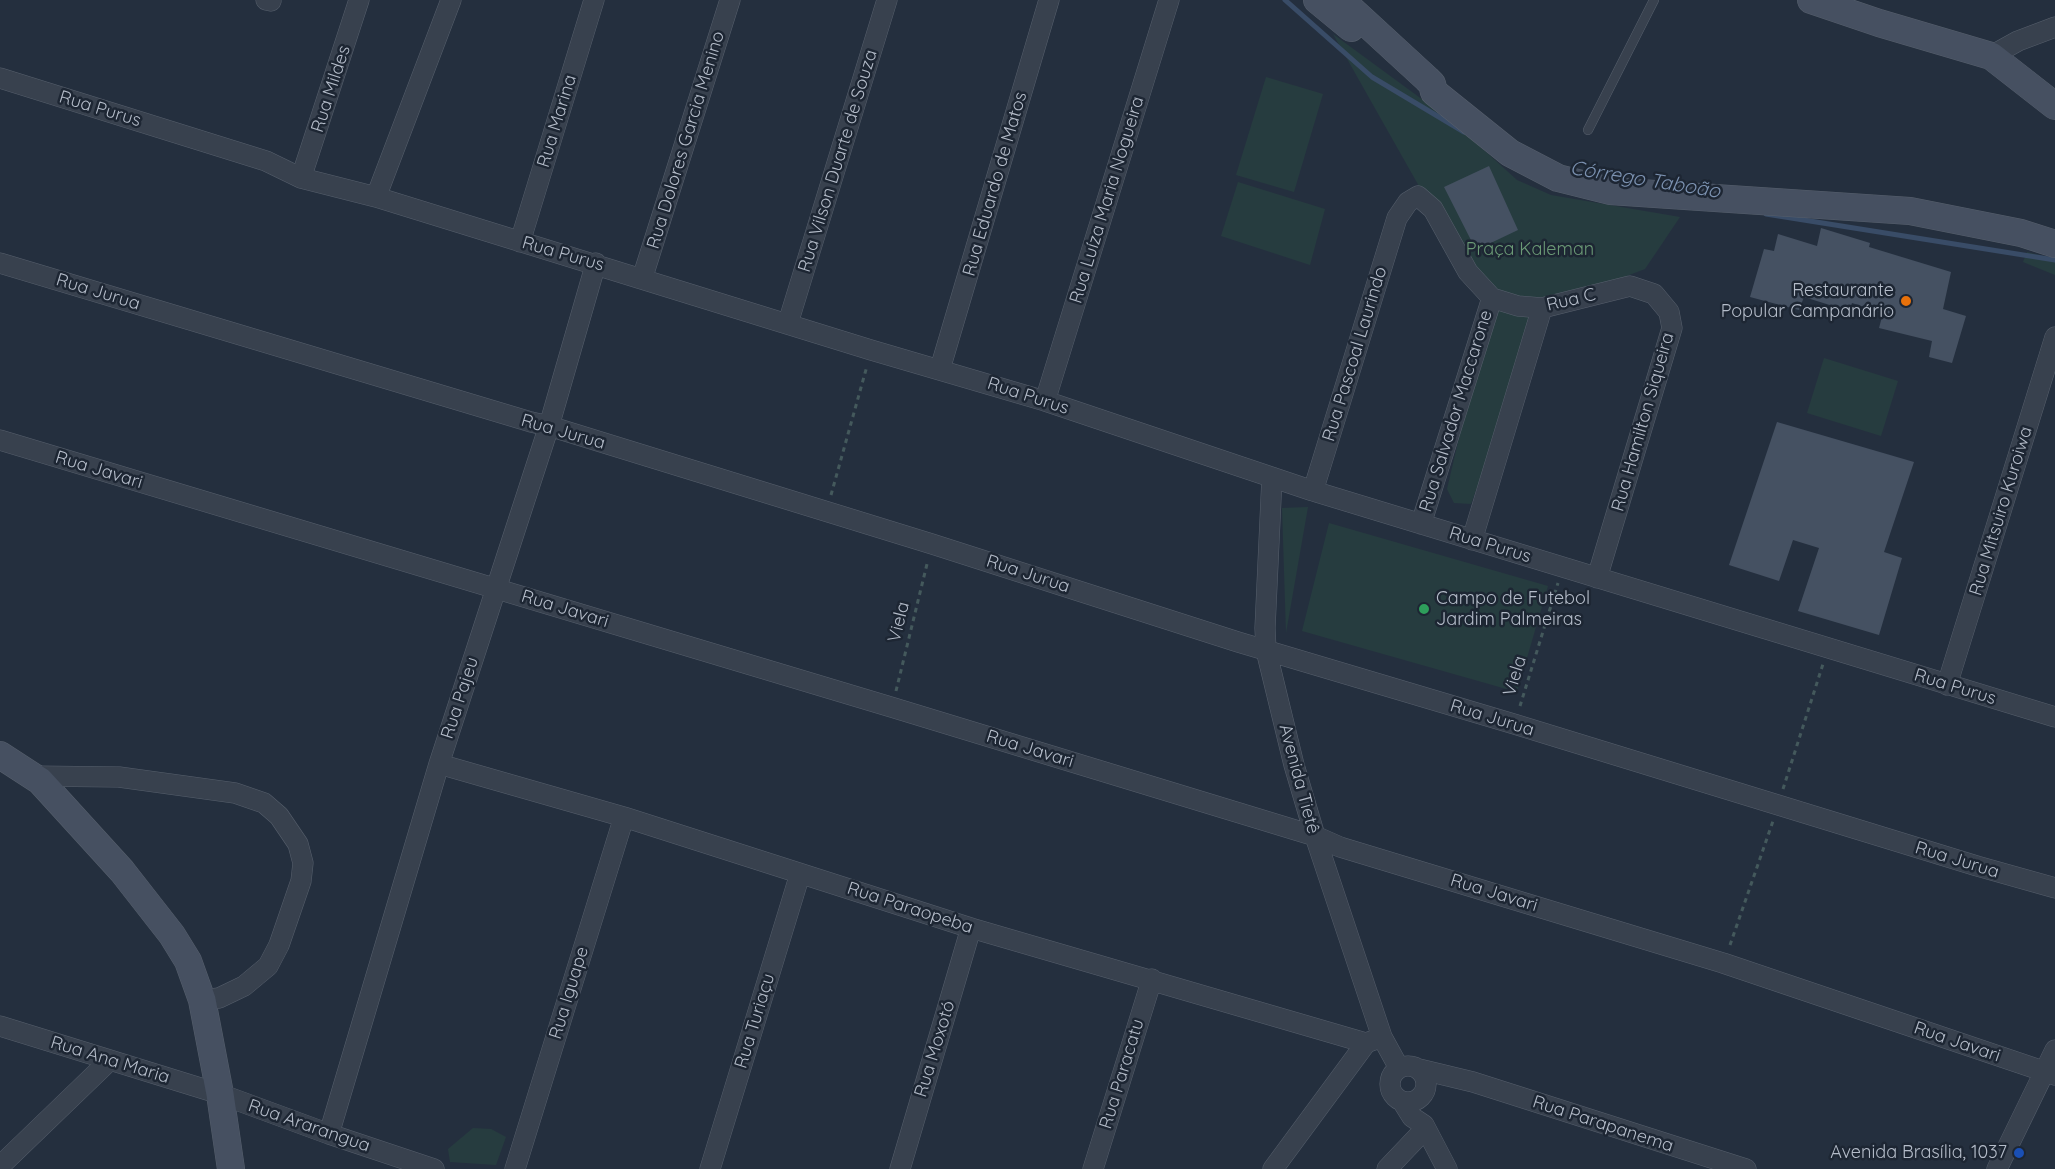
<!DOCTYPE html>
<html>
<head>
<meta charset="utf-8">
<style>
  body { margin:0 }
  canvas { display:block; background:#242f3e }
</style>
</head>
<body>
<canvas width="2055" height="1169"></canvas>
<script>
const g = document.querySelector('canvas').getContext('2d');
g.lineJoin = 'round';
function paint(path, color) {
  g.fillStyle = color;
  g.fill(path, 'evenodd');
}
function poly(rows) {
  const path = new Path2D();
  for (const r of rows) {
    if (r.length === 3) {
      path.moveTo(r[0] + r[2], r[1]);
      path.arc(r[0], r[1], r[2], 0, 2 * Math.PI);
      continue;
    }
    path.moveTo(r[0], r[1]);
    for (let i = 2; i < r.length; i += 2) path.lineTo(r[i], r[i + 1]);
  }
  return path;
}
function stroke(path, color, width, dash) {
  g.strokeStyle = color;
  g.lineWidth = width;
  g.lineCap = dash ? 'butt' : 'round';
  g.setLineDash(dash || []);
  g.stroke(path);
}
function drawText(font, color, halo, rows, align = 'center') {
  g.font = font + ' Quicksand,sans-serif';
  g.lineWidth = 5;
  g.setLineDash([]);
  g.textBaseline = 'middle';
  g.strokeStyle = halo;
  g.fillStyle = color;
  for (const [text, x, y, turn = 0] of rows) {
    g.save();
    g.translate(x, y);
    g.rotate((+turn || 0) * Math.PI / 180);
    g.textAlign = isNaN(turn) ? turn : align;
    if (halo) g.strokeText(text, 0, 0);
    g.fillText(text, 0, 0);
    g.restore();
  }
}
paint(poly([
  [1333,34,1453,122,1517,180,1551,195,1680,217,1645,269,1542,308,1471,504,1454,503,1447,489,1492,298,1459,257],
  [1266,77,1323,94,1294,192,1236,175],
  [1238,182,1325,209,1310,265,1221,236],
  [2027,252,2055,259,2055,275,2023,262],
  [1824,358,1898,381,1881,436,1807,413],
  [1308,507,1286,633,1282,508],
  [1329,523,1548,586,1517,692,1302,631],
  [473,1128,491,1129,506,1137,496,1165,450,1162,448,1149]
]), '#263c3f');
stroke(poly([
  [1285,0,1372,77,1464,132],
  [1766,214,2055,260]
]), '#394c67', 5);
paint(poly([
  [1489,166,1518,230,1476,250,1444,187],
  [1821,228,1870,243,1869,247,1951,272,1943,309,1966,316,1952,363,1929,357,1932,341,1879,328,1883,313,1852,303,1849,311,1804,297,1799,310,1750,297,1764,249,1774,251,1778,234,1817,246],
  [1777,422,1914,462,1884,552,1902,558,1879,635,1798,611,1819,548,1793,540,1779,581,1729,565]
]), '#455162');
const lane = poly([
  [1588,130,1654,0]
]);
const street = poly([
  [266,0,271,1],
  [1991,56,2018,41,2055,27],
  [0,78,266,161,301,178,376,197,871,350,1045,401,1313,491,2055,717],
  [301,178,359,0],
  [376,197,451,0],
  [520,242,594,0],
  [0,263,531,422,549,426,932,544,1238,642,1514,724,1977,866,2055,888],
  [642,279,730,0],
  [788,323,887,0],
  [940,369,1049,0],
  [1045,401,1169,0],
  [0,440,891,707,1315,836,1340,847,1723,963,2055,1075],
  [1272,477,1265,628,1266,650,1294,765,1315,836,1382,1037,1399,1068],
  [1313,491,1397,218,1408,202,1418,196,1433,209,1468,272,1492,298,1518,306,1542,308,1630,286,1654,294,1669,312,1672,328,1597,578],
  [1421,524,1492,298],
  [1472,540,1542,308],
  [1947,685,2055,337],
  [439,764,624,817,971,928,1366,1043,1382,1037],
  [32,776,119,777,235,793,264,803,279,816,298,844,303,863,301,881,279,945,268,966,244,986,219,998,202,1000],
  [0,1026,220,1094,329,1134,434,1169],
  [1408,1084,18],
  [1419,1069,1473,1082,1746,1169],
  [1402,1101,1412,1117,1424,1125,1447,1169],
  [329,1134,439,764,549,426,596,263],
  [0,1166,110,1060],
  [515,1169,624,817],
  [710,1169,800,874],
  [900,1169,971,928],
  [1093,1169,1152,979],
  [1273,1169,1366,1043],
  [1387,1169,1425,1129],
  [1997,1169,2055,1050]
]);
const secondary = poly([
  [1317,0,1351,28],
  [1341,0,1427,79,1432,84,1434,92,1510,153,1558,178,1610,191,1910,211,2021,233,2055,244],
  [1811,0,1879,23,1991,56,2055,106],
  [0,755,40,781,122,871,172,935,188,961,202,1000,220,1094,231,1169]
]);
stroke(lane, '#565f6c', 10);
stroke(street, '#565f6c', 21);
stroke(secondary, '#565f6c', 28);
stroke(poly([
  [831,495,867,366],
  [896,691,928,560],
  [1520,706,1558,583],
  [1783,789,1823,664],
  [1730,945,1773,821]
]), '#44595c', 3, [4.5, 4.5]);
stroke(lane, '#38414e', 9);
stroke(street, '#38414e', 20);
stroke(secondary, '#465061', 27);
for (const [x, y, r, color] of [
  [1906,301,6,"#e8710a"],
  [1424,609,6,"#2e9e5b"],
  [2019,1153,6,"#1a4fb4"]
]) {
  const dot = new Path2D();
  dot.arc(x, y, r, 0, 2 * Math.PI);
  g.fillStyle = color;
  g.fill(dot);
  stroke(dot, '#1d2633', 2);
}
drawText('18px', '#b4bcc9', '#1d2633', [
  ["Rua Mildes",331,89,-72],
  ["Rua Purus",100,109,17],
  ["Rua Marina",557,121,-73],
  ["Rua Dolores Garcia Menino",686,140,-73],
  ["Rua Vilson Duarte de Souza",838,161,-73],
  ["Rua Eduardo de Matos",995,184,-74],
  ["Rua Luíza Maria Nogueira",1107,200,-73],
  ["Rua Purus",563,254,16],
  ["Rua Jurua",98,292,17],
  ["Rua C",1571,300,-13],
  ["Rua Pascoal Laurindo",1355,354,-73],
  ["Rua Purus",1028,396,18],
  ["Rua Salvador Maccarone",1456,411,-73],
  ["Rua Hamilton Siqueira",1643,422,-74],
  ["Rua Jurua",563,432,16],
  ["Rua Javari",99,470,17],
  ["Rua Mitsuiro Kuroiwa",2001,511,-73],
  ["Rua Purus",1490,545,17],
  ["Rua Jurua",1028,574,18],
  ["Rua Javari",565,609,17],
  ["Viela",899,622,-76],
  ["Viela",1515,676,-73],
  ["Rua Purus",1955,687,17],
  ["Rua Pajeu",460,698,-72],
  ["Rua Jurua",1492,718,17],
  ["Rua Javari",1030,749,17],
  ["Avenida Tietê",1299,779,75],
  ["Rua Jurua",1957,860,17],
  ["Rua Javari",1494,893,17],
  ["Rua Paraopeba",910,908,18],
  ["Rua Iguape",569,993,-73],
  ["Rua Turiaçu",755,1021,-73],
  ["Rua Javari",1957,1042,19],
  ["Rua Moxotó",935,1049,-73],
  ["Rua Ana Maria",110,1060,17],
  ["Rua Paracatu",1122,1074,-73],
  ["Rua Parapanema",1603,1124,18],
  ["Rua Ararangua",309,1126,19]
]);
drawText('18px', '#6b9a76', '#1d2633', [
  ["Praça Kaleman",1530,250]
]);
drawText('18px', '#b4bcc9', '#1d2633', [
  ["Restaurante",1894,291],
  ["Popular Campanário",1894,312],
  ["Campo de Futebol",1436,599,"left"],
  ["Jardim Palmeiras",1436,620,"left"],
  ["Avenida Brasília, 1037",2007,1153]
], 'right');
drawText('italic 20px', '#7c92b1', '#1d2633', [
  ["Córrego Taboão",1645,180,9]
]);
</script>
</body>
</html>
